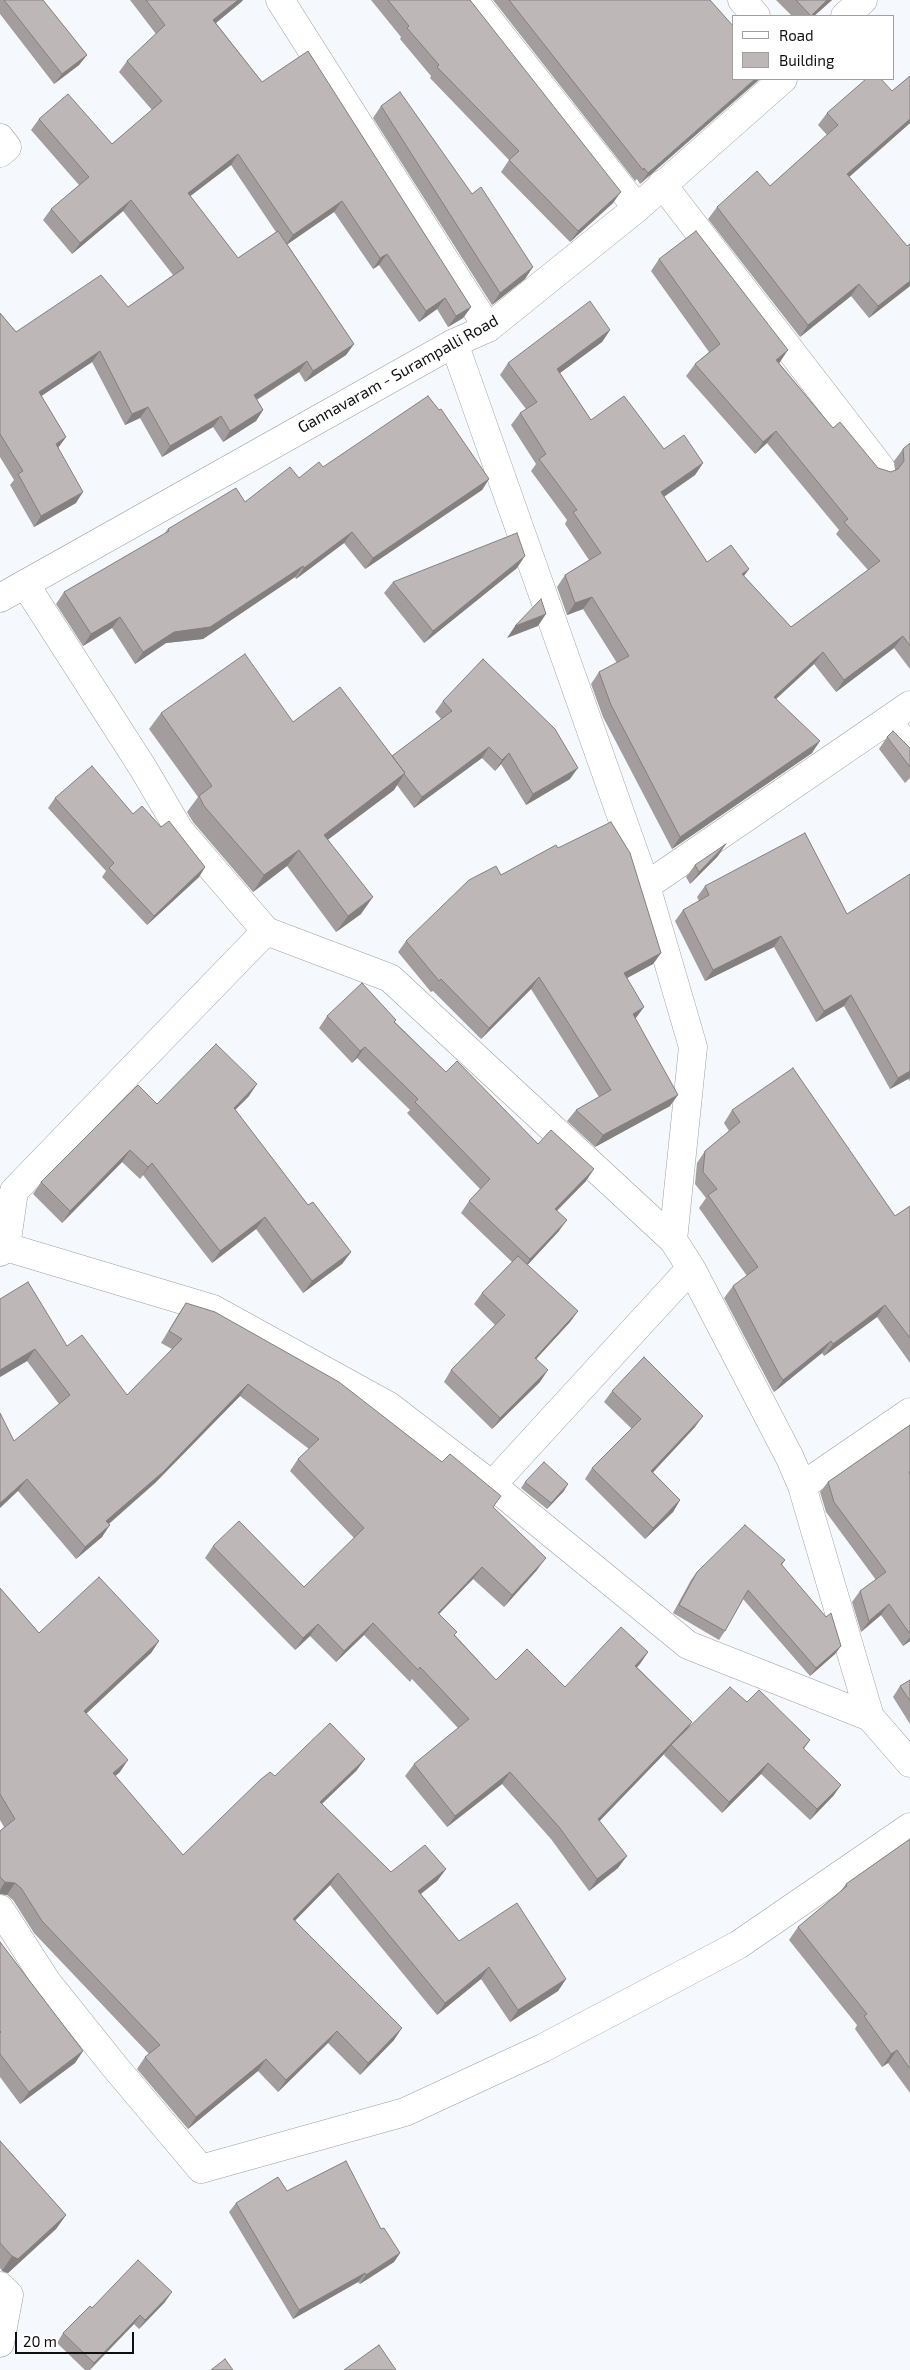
<!DOCTYPE html>
<html>
<head>
<meta charset="utf-8">
<style>
  body { margin:0 }
  #map { position:relative; width:910px; height:2370px; overflow:hidden; background:#f5f8fd; font-family:"Exo 2",sans-serif }
  canvas { display:block }
  .legend { position:absolute; left:732px; top:15px; width:162px; height:65px; box-sizing:border-box; background:#fff; border:1px solid #9f9fa0; margin:0; padding:6px 9px; list-style:none; font-size:15px; color:#0f0f11 }
  .legend li { display:flex; align-items:center; gap:10px; height:25px }
  .legend b { width:25px; border:1px solid #9f9fa0 }
  .scale { position:absolute; left:15px; top:2332px; width:119px; height:22px; box-sizing:border-box; border:2px solid #0f0f11; border-top:0; padding-left:6px; font-size:15px; line-height:18px; white-space:nowrap; color:#0f0f11; -webkit-text-stroke:4px #fff; paint-order:stroke }
</style>
</head>
<body>
<div id="map">
<canvas width="910" height="2370"></canvas>
<ul class="legend">
<li><b style="height:6px;background:#fff"></b>Road</li>
<li><b style="height:14px;background:#beb7b7"></b>Building</li>
</ul>
<div class="scale">20 m</div>
</div>
<script>
const g = document.querySelector('canvas').getContext('2d');
g.lineJoin = 'round';
function poly(rows) {
  const path = new Path2D();
  for (const r of rows) {
    path.moveTo(r[0], r[1]);
    for (let i = 2; i < r.length; i += 2) path.lineTo(r[i], r[i + 1]);
  }
  return path;
}
function stroke(path, color, width, dash) {
  g.strokeStyle = color;
  g.lineWidth = width;
  g.lineCap = dash ? 'butt' : 'round';
  g.setLineDash(dash || []);
  g.stroke(path);
}
function paint(path, color) {
  g.fillStyle = color;
  g.fill(path, 'evenodd');
}
function drawText(font, color, halo, rows, align = 'center') {
  g.font = font + ' "Exo 2",sans-serif';
  g.lineWidth = 4;
  g.setLineDash([]);
  g.textBaseline = 'middle';
  g.strokeStyle = halo;
  g.fillStyle = color;
  for (const [text, x, y, turn = 0] of rows) {
    g.save();
    g.translate(x, y);
    g.rotate((+turn || 0) * Math.PI / 180);
    g.textAlign = isNaN(turn) ? turn : align;
    if (halo) g.strokeText(text, 0, 0);
    g.fillText(text, 0, 0);
    g.restore();
  }
}
const minor = poly([
  [280,0,488,328],
  [473,0,637,208],
  [742,0,756,16],
  [0,138,7,147,0,153],
  [662,184,881,468],
  [454,343,646,886,693,1047,673,1240],
  [25,584,143,768,180,831,266,931,390,978,673,1240,691,1268,790,1458,802,1486,870,1717,910,1763],
  [887,722,910,748],
  [646,886,910,705],
  [6,1247,14,1191,266,931],
  [0,1252,6,1247,213,1309,389,1406,492,1485,688,1645,870,1717],
  [492,1485,691,1268],
  [802,1486,910,1412],
  [0,1909,47,1982,115,2067,201,2169,405,2112,543,2048,738,1945,910,1827],
  [0,2286,9,2295,0,2343]
]);
const primary = poly([
  [845,16,863,0],
  [0,598,454,343,488,328,637,208,783,79]
]);
stroke(minor, '#9d9fa4', 29);
stroke(primary, '#9d9fa4', 29);
stroke(minor, '#fff', 28);
stroke(primary, '#fff', 28);
paint(poly([
  [0,0,43,0,87,55,79,65,54,84,0,14],
  [130,0,243,0,240,3,216,23,262,82,471,307,463,318,448,327,437,309,419,322,379,265,373,269,334,212,287,244,354,344,346,355,305,382,299,372,257,400,263,410,256,421,223,442,213,427,162,457,140,418,125,425,92,362,41,396,66,437,58,448,76,503,34,527,10,485,14,480,0,457,0,313,16,332,128,307,173,275,123,211,72,254,43,220,51,209,79,185,31,130,39,119,112,144,152,110,119,72,127,61,156,34],
  [231,165,276,232,238,258,190,196],
  [371,0,470,0,613,203,570,242,501,172,509,160,430,78,431,76,400,39,401,37],
  [493,0,710,0,734,79,640,184,637,179,635,181],
  [776,0,832,0,814,16,792,16],
  [910,76,910,123,849,177,910,286,869,318,851,296,800,337,708,219,717,207,770,186,827,135,818,125,827,113,892,91],
  [381,106,472,194,525,279,492,305,373,118],
  [659,259,780,362,779,363,833,428,878,468,891,472,895,470,894,461,903,449,910,443,910,669,894,648,836,692,814,664,776,699,812,753,672,849,603,717,591,684,599,672,617,663,583,609,567,615,557,587,565,575,589,560,565,524,567,520,531,471,536,464,511,425,520,413,526,409,500,375,508,363,610,330,602,342,560,373,591,420,664,449,703,463,695,475,664,497,707,562,749,569,744,576,791,627,868,570,836,534,839,530,767,443,755,454,686,376,695,364,709,352,651,271],
  [323,467,489,479,482,490,365,569,344,543,296,579,295,577,203,639,166,643,135,664,112,628,83,646,56,604,64,592,164,534,168,529,245,502],
  [517,568,424,643,384,593,393,582],
  [443,701,570,779,526,805,501,764,495,771,482,758,414,808,397,785,394,790,328,839,361,914,336,932,287,866,253,892,193,822,187,812,198,797,149,729,161,713,293,722,392,756,441,719,435,712],
  [887,737,910,748,910,778,905,783,879,749],
  [55,798,133,814,205,867,199,877,147,925,102,877,106,871,48,808],
  [558,848,661,953,653,964,627,978,635,1018,670,1106,595,1147,567,1121,576,1110,599,1097,531,989,481,1039,433,991,431,992,398,952,406,941,501,875],
  [718,856,690,884,686,877,695,865],
  [910,874,910,1081,908,1079,890,1089,844,1006,816,1022,774,947,705,981,675,921,683,910,699,901,697,897,705,886,847,914],
  [327,1016,395,1022,446,1072,586,1181,557,1211,559,1231,527,1265,578,1311,570,1322,536,1359,540,1382,492,1429,444,1382,451,1370,495,1325,474,1304,482,1293,512,1262,461,1213,469,1201,480,1189,407,1113,410,1110,357,1058,352,1063,319,1028],
  [249,1096,235,1110,308,1205,351,1252,342,1264,303,1293,256,1229,212,1263,143,1175,140,1179,122,1162,62,1223,33,1194,41,1182,157,1104],
  [732,1110,895,1216,910,1206,910,1363,877,1317,824,1356,822,1353,774,1392,772,1389,724,1298,733,1286,747,1276,699,1208,706,1198,695,1184,697,1163,705,1151,729,1131,724,1123],
  [0,1299,67,1346,127,1395,172,1349,161,1343,178,1315,186,1303,493,1507,537,1570,504,1607,473,1579,439,1614,455,1635,496,1680,565,1687,648,1652,637,1667,692,1722,687,1729,747,1702,810,1740,804,1749,834,1795,810,1820,761,1774,722,1813,664,1755,666,1752,599,1821,618,1868,589,1891,551,1839,502,1784,447,1827,405,1776,414,1764,458,1728,412,1679,410,1682,364,1635,336,1662,310,1636,295,1650,205,1558,213,1546,304,1587,354,1538,290,1471,298,1459,309,1449,240,1396,155,1483,109,1524,102,1537,76,1559,18,1491,14,1441,59,1404,27,1361,0,1377],
  [612,1391,695,1427,653,1472,680,1500,673,1512,645,1539,585,1479,592,1468,632,1429,604,1402],
  [910,1425,910,1641,903,1646,881,1615,861,1632,852,1602,860,1591,876,1580,826,1512,820,1492,828,1482],
  [525,1482,564,1491,547,1509,521,1488],
  [785,1560,782,1565,841,1646,835,1654,810,1676,743,1599,725,1631,719,1640,673,1613,691,1580,697,1572],
  [0,1588,39,1633,159,1641,151,1653,86,1714,120,1772,115,1776,183,1855,275,1776,365,1759,356,1771,322,1804,391,1872,446,1869,437,1881,421,1894,459,1941,566,1979,558,1991,510,2022,481,1979,437,2015,330,1885,295,1920,394,2040,360,2075,328,2043,278,2092,258,2071,188,2129,137,2069,145,2057,149,2054,34,1933,13,1900,7,1895,0,1894,0,1831,4,1827,0,1820],
  [910,1680,910,1724,893,1697,900,1686],
  [910,1839,910,2093,888,2063,882,2067,855,2029,857,2025,789,1940,798,1927,839,1893,846,1884],
  [0,1942,83,2051,75,2063,20,2104,0,2077],
  [0,2141,66,2215,56,2229,8,2273,2,2271,0,2268],
  [287,2191,381,2229,400,2253,394,2262,360,2284,358,2282,293,2319,229,2212,236,2203],
  [165,2302,139,2329,134,2324,90,2370,85,2370,57,2343,63,2333,92,2308]
]), '#a39d9d');
paint(poly([
  [238,0,243,0,240,3,206,31,213,20],
  [827,0,832,0,814,16,810,16],
  [87,55,79,65,54,84,62,74],
  [755,79,760,79,640,184,648,173],
  [910,119,910,123,839,186,847,174],
  [238,154,231,165,180,204,188,193],
  [621,192,613,203,570,242,578,231],
  [131,200,123,211,72,254,80,243],
  [342,201,334,212,285,246,293,235],
  [387,254,379,265,373,269,380,258],
  [533,267,525,279,492,305,500,293],
  [910,281,910,286,869,318,878,306],
  [859,284,851,296,800,337,808,325],
  [445,298,437,309,419,322,426,311],
  [471,307,463,318,448,327,456,316],
  [610,330,602,342,549,381,557,369],
  [354,344,346,355,305,382,313,371],
  [788,350,780,362,768,372,776,360],
  [100,351,92,362,31,403,39,392],
  [307,361,299,372,246,406,254,395],
  [148,407,140,418,125,425,132,414],
  [263,410,256,421,223,442,230,431],
  [221,416,213,427,162,457,170,446],
  [776,431,767,443,755,454,763,442],
  [66,437,58,448,56,444],
  [703,463,695,475,653,504,661,492],
  [489,479,482,490,365,569,373,558],
  [83,492,76,503,34,527,41,516],
  [352,532,344,543,296,579,304,568],
  [525,556,517,568,424,643,433,631],
  [303,566,295,577,203,639,166,643,135,664,143,652,174,632],
  [749,569,740,581,742,574],
  [592,597,583,609,567,615,575,603],
  [546,614,538,626,507,638,515,626],
  [120,617,112,628,83,646,91,634],
  [903,636,894,648,836,692,844,680],
  [823,652,814,664,765,709,774,697],
  [820,741,812,753,672,849,680,837],
  [489,747,482,758,414,808,422,797],
  [509,753,501,764,495,771,502,760],
  [578,768,570,779,526,805,533,794],
  [405,773,394,790,313,851,324,835],
  [726,844,718,856,690,884,699,872],
  [299,850,287,866,253,892,264,875],
  [205,867,199,877,147,925,154,916],
  [373,897,361,914,336,932,348,916],
  [781,936,774,947,705,981,713,970],
  [661,953,653,964,616,984,624,973],
  [539,977,531,989,481,1039,489,1028],
  [851,995,844,1006,816,1022,824,1011],
  [644,1007,636,1018,625,1025,633,1014],
  [365,1047,357,1058,352,1063,360,1051],
  [910,1071,910,1077,908,1079,890,1089,898,1078],
  [257,1084,249,1096,225,1120,234,1108],
  [678,1095,670,1106,595,1147,603,1135],
  [130,1150,122,1162,62,1223,70,1211],
  [152,1163,140,1179,148,1167],
  [594,1169,586,1181,547,1220,555,1209],
  [265,1217,256,1229,212,1263,220,1251],
  [567,1220,559,1231,522,1271,530,1259],
  [351,1252,342,1264,303,1293,312,1281],
  [885,1305,877,1317,824,1356,833,1344],
  [578,1311,570,1322,527,1369,535,1358],
  [831,1341,822,1353,774,1392,783,1380],
  [35,1349,27,1361,0,1377,0,1370],
  [548,1370,540,1382,492,1429,500,1418],
  [248,1384,240,1396,155,1483,98,1533,106,1521],
  [703,1416,695,1427,644,1482,651,1471],
  [27,1479,18,1491,0,1508,0,1503],
  [568,1484,564,1491,547,1509,551,1503],
  [680,1500,673,1512,645,1539,653,1528],
  [110,1525,102,1537,76,1559,85,1547],
  [546,1558,537,1570,504,1607,512,1595],
  [482,1567,473,1579,429,1624,438,1613],
  [889,1604,881,1615,861,1632,869,1621],
  [373,1623,364,1635,336,1662,344,1651],
  [318,1624,310,1636,295,1650,303,1638],
  [910,1637,910,1641,903,1646],
  [159,1641,151,1653,76,1723,84,1711],
  [841,1646,835,1654,810,1676,816,1668],
  [648,1652,640,1664,627,1678,635,1666],
  [692,1722,684,1734,671,1745,666,1752,590,1831,598,1819],
  [365,1759,356,1771,312,1813,320,1802],
  [128,1760,120,1772,105,1785,113,1773],
  [768,1763,761,1774,722,1813,729,1802],
  [510,1772,502,1784,447,1827,455,1816],
  [841,1785,834,1795,810,1820,817,1809],
  [627,1856,618,1868,589,1891,597,1879],
  [446,1869,437,1881,410,1902,418,1891],
  [338,1873,330,1885,285,1931,293,1919],
  [5,1882,15,1883,7,1895,0,1894,0,1890],
  [489,1967,481,1979,437,2015,445,2003],
  [566,1979,558,1991,510,2022,518,2010],
  [402,2028,394,2040,360,2075,368,2063],
  [337,2031,328,2043,278,2092,286,2080],
  [897,2050,888,2063,882,2067,891,2054],
  [83,2051,75,2063,20,2104,29,2092],
  [266,2059,258,2071,188,2129,196,2117],
  [66,2215,56,2229,8,2273,2,2271,12,2256],
  [400,2253,394,2262,360,2284,366,2275],
  [365,2273,358,2282,293,2319,299,2310],
  [172,2292,165,2302,139,2329,145,2320],
  [140,2315,134,2324,89,2370,94,2363]
]), '#858080');
const building = poly([
  [4,0,43,0,87,55,62,74,4,0],
  [146,0,238,0,213,20,262,82,308,51,471,307,456,316,445,298,426,311,387,254,380,258,342,201,293,235,238,154,188,193,238,258,278,231,354,344,313,371,307,361,254,395,263,410,230,431,221,416,170,446,148,407,132,414,100,351,39,392,66,437,56,444,83,492,41,516,18,474,23,471,0,434,0,313,16,332,101,275,128,307,184,268,131,200,80,243,51,209,89,177,39,119,68,94,112,144,162,101,127,61,165,25,146,0],
  [388,0,470,0,621,192,578,231,509,160,519,151,437,67,439,65,407,28,409,26,388,0],
  [509,0,710,0,734,27,734,79,755,79,648,173,644,168,643,170,509,0],
  [796,0,827,0,811,16,796,0],
  [910,76,910,119,847,174,907,246,910,244,910,281,878,306,859,284,808,325,717,207,757,171,770,186,838,125,827,113,866,79,881,79,892,91,910,76],
  [400,92,472,194,481,187,533,267,500,293,381,106,400,92],
  [696,231,788,350,776,360,833,428,840,422,878,468,891,472,898,469,904,461,903,449,910,443,910,646,903,636,844,680,823,652,774,697,820,741,680,837,611,705,599,672,629,656,592,597,575,603,565,575,601,553,573,512,577,510,539,459,546,454,520,413,537,402,508,363,590,301,610,330,557,369,591,420,624,396,664,449,684,435,703,463,661,492,707,562,731,545,749,569,742,574,791,627,880,561,844,522,848,519,776,431,763,442,695,364,720,344,659,259,696,231],
  [428,396,439,410,441,409,489,479,373,558,352,532,304,568,303,566,210,627,174,632,143,652,120,617,91,634,64,592,169,531,168,529,236,488,245,502,290,467,299,478,319,462,323,467,428,396],
  [517,533,525,556,433,631,393,582,517,533],
  [541,599,546,614,515,626,541,599],
  [245,654,293,722,340,687,405,773,324,835,373,897,348,916,299,850,264,875,204,806,199,796,212,786,161,713,245,654],
  [483,659,555,729,578,768,533,794,509,753,502,760,489,747,422,797,404,774,405,773,392,756,452,711,443,701,483,659],
  [893,731,910,748,910,767,887,737,893,731],
  [92,766,133,814,142,806,161,827,169,821,205,867,154,916,109,868,114,863,55,798,92,766],
  [611,822,630,853,661,953,624,973,644,1007,633,1014,678,1095,603,1135,576,1110,611,1090,539,977,489,1028,441,979,439,981,406,941,469,880,496,866,501,875,556,845,558,848,611,822],
  [805,833,847,914,910,874,910,1071,898,1078,851,995,824,1011,781,936,713,970,683,910,709,895,705,886,805,833],
  [726,844,699,872,695,865,726,844],
  [362,983,396,1020,394,1022,446,1072,457,1061,538,1144,551,1130,594,1169,555,1209,567,1220,530,1259,469,1201,490,1179,415,1102,418,1099,365,1047,360,1051,327,1016,362,983],
  [216,1044,257,1084,234,1108,308,1205,313,1202,351,1252,312,1281,265,1217,220,1251,152,1163,148,1167,130,1150,70,1211,41,1182,138,1085,157,1104,216,1044],
  [793,1068,895,1216,910,1206,910,1338,885,1305,833,1344,831,1341,783,1380,780,1376,733,1286,758,1267,708,1195,717,1189,703,1172,705,1151,740,1122,732,1110,793,1068],
  [518,1256,578,1311,535,1358,548,1370,500,1418,451,1370,505,1315,482,1293,518,1256],
  [28,1282,67,1346,82,1335,127,1395,182,1339,169,1331,186,1303,215,1312,339,1382,442,1462,450,1454,501,1496,493,1507,546,1558,512,1595,482,1567,438,1613,457,1632,454,1635,496,1680,527,1649,565,1687,621,1627,648,1652,635,1666,692,1722,598,1819,627,1856,597,1879,559,1827,510,1772,455,1816,414,1764,469,1719,420,1667,418,1670,373,1623,344,1651,318,1624,303,1638,213,1546,239,1521,304,1587,364,1528,298,1459,319,1439,248,1384,163,1472,106,1521,110,1525,85,1547,27,1479,0,1503,0,1413,14,1441,70,1395,35,1349,0,1370,0,1299,28,1282],
  [644,1357,703,1416,651,1471,680,1500,653,1528,592,1468,641,1419,612,1391,644,1357],
  [910,1425,910,1471,909,1472,910,1474,910,1634,889,1604,869,1621,860,1591,886,1572,834,1502,828,1482,910,1425],
  [544,1462,568,1484,551,1503,525,1482,544,1462],
  [745,1525,785,1560,781,1564,826,1617,831,1613,841,1646,816,1668,748,1590,725,1631,679,1605,697,1572,745,1525],
  [99,1577,159,1641,84,1711,128,1760,113,1773,183,1855,260,1780,270,1772,275,1776,330,1723,365,1759,320,1802,391,1872,425,1845,446,1869,418,1891,459,1941,517,1903,566,1979,518,2010,489,1967,445,2003,338,1873,293,1919,402,2028,368,2063,337,2031,286,2080,266,2059,196,2117,145,2057,160,2045,42,1921,21,1888,15,1883,5,1882,0,1877,0,1831,15,1819,0,1794,0,1588,39,1633,99,1577],
  [910,1680,910,1701,900,1686,910,1680],
  [730,1687,747,1702,759,1690,810,1740,803,1748,841,1785,817,1809,768,1763,729,1802,671,1745,730,1687],
  [910,1839,910,2069,897,2050,891,2054,864,2016,867,2014,798,1927,847,1886,846,1884,910,1839],
  [0,1942,83,2051,29,2092,0,2054,0,2033,1,2032,0,2031,0,1942],
  [0,2141,66,2215,18,2259,12,2256,0,2243,0,2141],
  [346,2161,381,2229,384,2228,400,2253,366,2275,365,2273,299,2310,236,2203,278,2177,287,2191,346,2161],
  [138,2260,172,2292,145,2320,140,2315,94,2363,63,2333,90,2306,92,2308,138,2260],
  [379,2345,396,2370,344,2370,379,2345],
  [225,2359,233,2370,211,2370,225,2359]
]);
paint(building, '#beb7b7');
stroke(building, '#858080', 1);
drawText('16px', '#0f0f11', '#fff', [
  ["Gannavaram - Surampalli Road",398,374,-29]
]);
</script>
</body>
</html>
